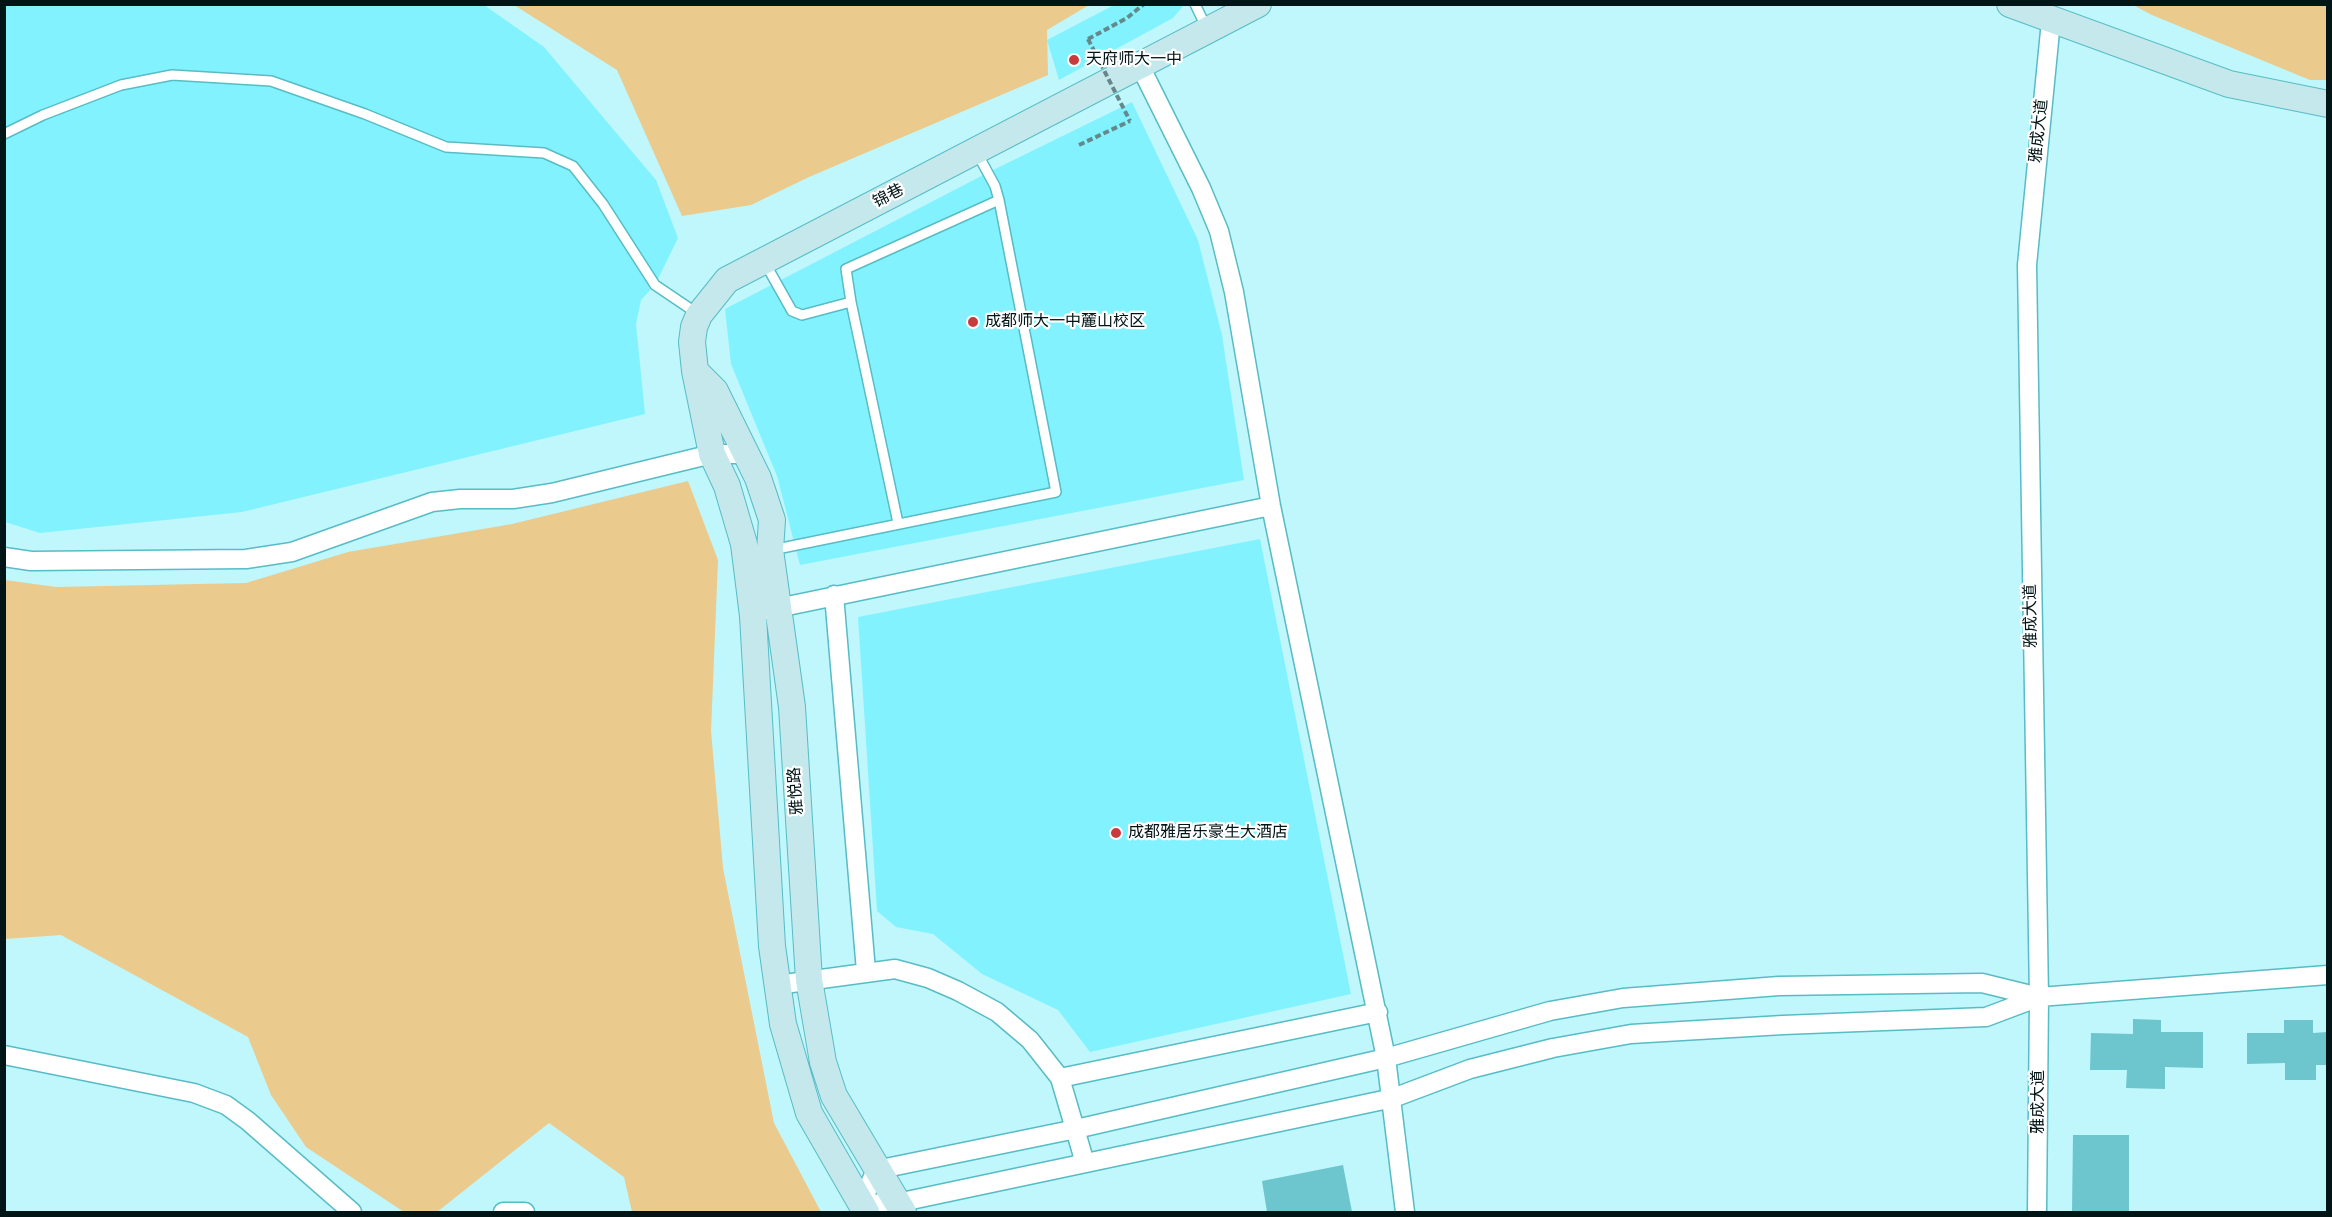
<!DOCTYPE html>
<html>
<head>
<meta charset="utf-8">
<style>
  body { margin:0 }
  #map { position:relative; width:2332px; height:1217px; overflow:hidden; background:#bff7fc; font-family:"Source Sans 3",sans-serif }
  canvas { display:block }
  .frame { position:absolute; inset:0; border:6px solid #011416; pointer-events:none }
</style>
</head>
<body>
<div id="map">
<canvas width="2332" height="1217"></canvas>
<div class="frame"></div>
</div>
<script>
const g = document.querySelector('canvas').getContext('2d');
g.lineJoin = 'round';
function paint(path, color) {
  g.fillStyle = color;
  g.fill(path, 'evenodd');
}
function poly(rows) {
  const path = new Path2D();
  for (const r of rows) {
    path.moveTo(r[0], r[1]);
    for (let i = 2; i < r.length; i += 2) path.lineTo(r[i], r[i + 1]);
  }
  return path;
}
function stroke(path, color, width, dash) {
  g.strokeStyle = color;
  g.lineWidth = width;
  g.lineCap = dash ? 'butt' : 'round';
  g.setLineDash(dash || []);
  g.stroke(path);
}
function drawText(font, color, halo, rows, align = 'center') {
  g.font = font + ' "Source Sans 3","Noto Sans SC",sans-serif';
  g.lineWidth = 4.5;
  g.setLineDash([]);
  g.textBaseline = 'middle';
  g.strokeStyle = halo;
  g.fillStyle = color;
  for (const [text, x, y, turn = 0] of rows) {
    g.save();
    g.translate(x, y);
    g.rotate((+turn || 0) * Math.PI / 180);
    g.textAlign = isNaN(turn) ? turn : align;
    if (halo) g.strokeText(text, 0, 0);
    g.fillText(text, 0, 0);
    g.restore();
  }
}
paint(poly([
  [1116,4,1184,5,1173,18,1059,80,1047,40],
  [4,5,484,5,544,47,656,180,678,238,655,285,641,300,636,324,645,414,242,512,40,533,5,522],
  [1132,102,1198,240,1222,335,1244,480,800,565,777,476,731,364,725,309,989,172],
  [1260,539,1351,994,1090,1052,1058,1010,982,974,933,934,896,927,877,911,858,617]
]), '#82f3fe');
paint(poly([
  [514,5,1089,5,1047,30,1048,75,809,177,751,205,682,216,617,70],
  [2133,5,2327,5,2327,80,2310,80,2152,15],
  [688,481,718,560,711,731,723,868,774,1123,821,1212,632,1212,624,1177,549,1123,437,1212,404,1212,306,1147,271,1095,248,1037,61,935,5,939,5,580,56,587,246,583,348,552,512,524]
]), '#eaca8d');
paint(poly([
  [2133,1019,2161,1020,2161,1032,2203,1032,2203,1068,2165,1067,2165,1089,2126,1088,2127,1070,2090,1070,2091,1033,2133,1034],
  [2284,1020,2313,1020,2313,1033,2328,1032,2328,1065,2316,1065,2316,1080,2285,1080,2285,1063,2247,1064,2247,1033,2284,1033],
  [2073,1135,2129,1135,2129,1212,2072,1212],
  [1343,1165,1352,1212,1267,1212,1262,1181]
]), '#6dc6ce');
const lane = poly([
  [1195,4,1207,29],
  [4,134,43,115,121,85,172,75,271,81,365,114,446,147,544,153,573,166,603,204,655,285,698,314],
  [765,263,792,311,802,315,851,302,898,523],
  [851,302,846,269,999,200],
  [772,550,1056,492,999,200,995,186,977,153]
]);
const street = poly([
  [1140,66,1201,188,1219,231,1234,292,1271,506,1386,1058,1405,1212],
  [4,557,31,561,246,559,292,552,432,502,460,499,513,499,552,493,712,454,748,454],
  [834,595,866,971],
  [768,610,1271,506],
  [777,985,895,969,928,978,958,991,997,1012,1030,1040,1060,1078,1085,1163],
  [2039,997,1982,983,1779,986,1623,998,1550,1011,1386,1058,1076,1129,876,1170,861,1204,897,1203,1393,1098,1470,1069,1553,1048,1631,1034,1783,1025,1986,1017,2039,997,2328,975],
  [4,1055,194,1093,226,1105,248,1121,352,1212],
  [1060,1078,1378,1012],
  [503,1212,525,1212],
  [2037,1212,2039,997,2027,265,2051,21]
]);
const secondary = poly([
  [2010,4,2229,84,2328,104],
  [696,372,715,391,758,478,772,520,770,550,792,707,809,980,823,1062,834,1096,903,1212],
  [866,1212,809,1113,783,1024,772,946,753,616,744,544,727,486,712,454,695,371,692,342,694,327,699,315,727,280,1258,4]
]);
stroke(lane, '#57bcc5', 12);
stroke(street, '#57bcc5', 21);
stroke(secondary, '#57bcc5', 28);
stroke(poly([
  [1088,39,1127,18,1144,4],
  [1079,145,1130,121]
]), '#63898c', 4, [6, 3]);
stroke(lane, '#fff', 9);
stroke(street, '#fff', 18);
stroke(secondary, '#c4e8eb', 26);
stroke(poly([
  [1088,39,1130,121]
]), '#63898c', 4, [6, 3]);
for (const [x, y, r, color] of [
  [1074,60,6,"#c93a3f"],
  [973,322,6,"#c93a3f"],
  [1116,833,6,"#c93a3f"]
]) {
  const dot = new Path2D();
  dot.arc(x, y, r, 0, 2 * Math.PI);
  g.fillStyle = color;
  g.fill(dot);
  stroke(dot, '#fff', 2);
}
drawText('16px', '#011416', '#fff', [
  ["天府师大一中",1086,60],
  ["成都师大一中麓山校区",985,322],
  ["成都雅居乐豪生大酒店",1128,833]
], 'left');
drawText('16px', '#011416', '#fff', [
  ["雅成大道",2040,131,-84],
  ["锦巷",889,197,-27],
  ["雅成大道",2032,616,-91],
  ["雅悦路",797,791,-94],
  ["雅成大道",2039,1102,-90]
]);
</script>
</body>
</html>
